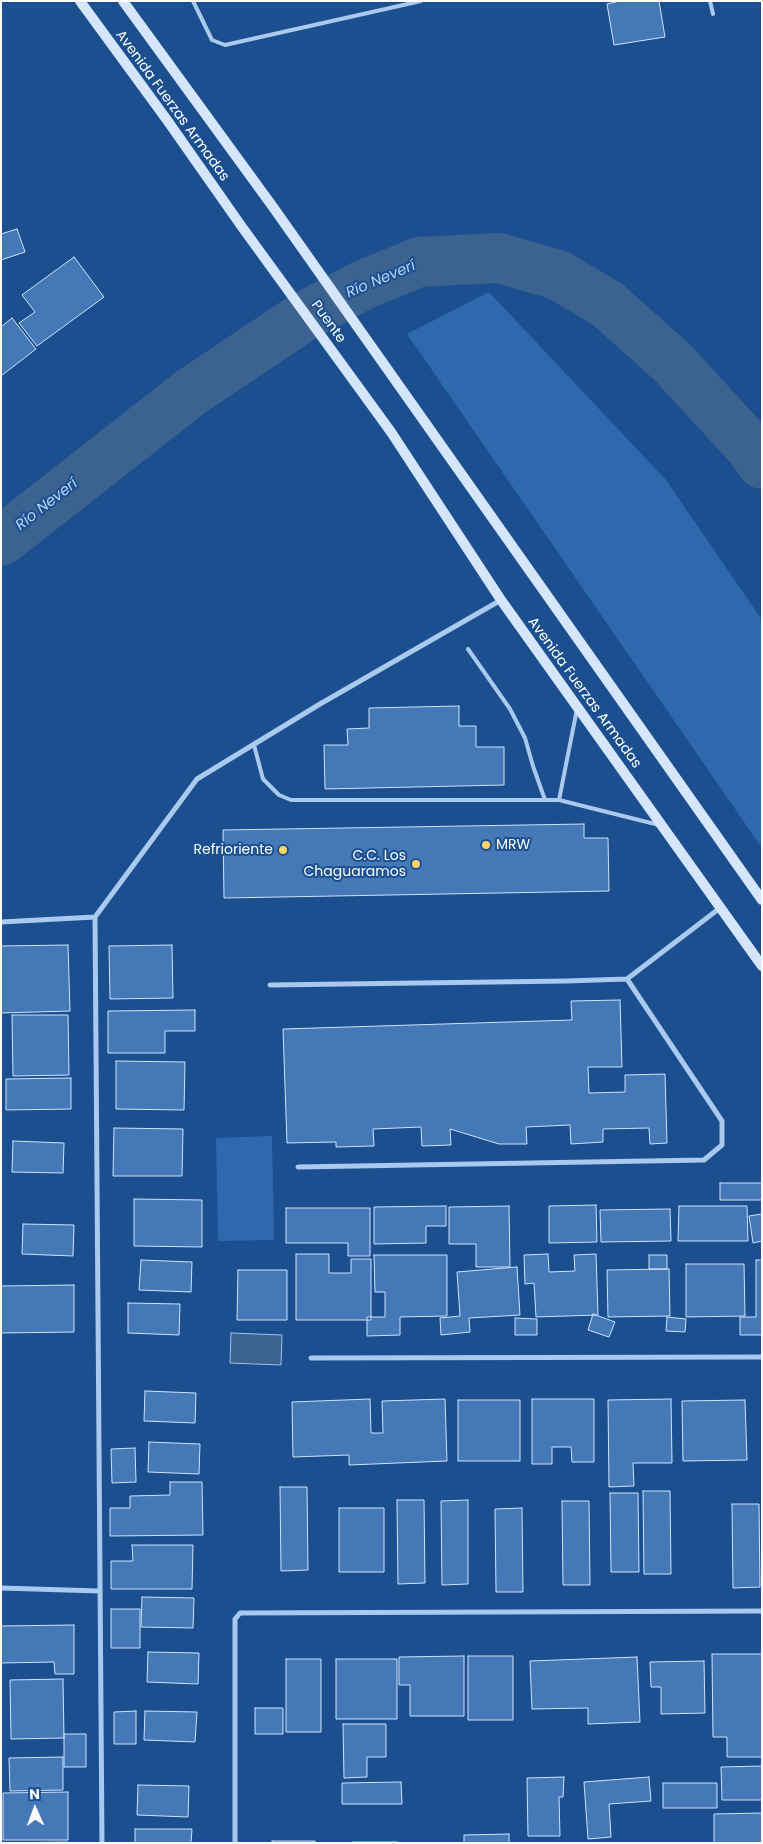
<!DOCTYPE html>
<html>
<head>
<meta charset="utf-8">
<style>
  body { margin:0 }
  #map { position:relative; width:763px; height:1844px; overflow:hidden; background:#1b4f8f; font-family:Poppins,sans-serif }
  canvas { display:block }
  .frame { position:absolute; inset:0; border:2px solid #fff; pointer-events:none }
  .north { position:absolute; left:10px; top:1784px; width:50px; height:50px; -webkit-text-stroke:4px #1b4f8f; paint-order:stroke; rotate:358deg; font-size:14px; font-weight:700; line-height:20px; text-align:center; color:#fff }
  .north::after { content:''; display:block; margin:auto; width:18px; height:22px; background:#fff; clip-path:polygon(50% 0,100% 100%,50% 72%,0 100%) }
</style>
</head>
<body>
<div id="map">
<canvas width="763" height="1844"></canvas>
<div class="frame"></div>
<div class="north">N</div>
</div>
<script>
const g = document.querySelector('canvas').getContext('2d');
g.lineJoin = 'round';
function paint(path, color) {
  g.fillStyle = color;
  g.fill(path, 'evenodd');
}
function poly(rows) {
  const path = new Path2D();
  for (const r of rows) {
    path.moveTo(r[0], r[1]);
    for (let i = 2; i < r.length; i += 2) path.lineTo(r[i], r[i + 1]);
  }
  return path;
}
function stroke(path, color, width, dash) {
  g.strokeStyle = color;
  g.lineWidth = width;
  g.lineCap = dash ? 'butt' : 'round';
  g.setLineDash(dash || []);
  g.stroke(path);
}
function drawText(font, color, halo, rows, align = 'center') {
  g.font = font + ' Poppins,sans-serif';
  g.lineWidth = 4;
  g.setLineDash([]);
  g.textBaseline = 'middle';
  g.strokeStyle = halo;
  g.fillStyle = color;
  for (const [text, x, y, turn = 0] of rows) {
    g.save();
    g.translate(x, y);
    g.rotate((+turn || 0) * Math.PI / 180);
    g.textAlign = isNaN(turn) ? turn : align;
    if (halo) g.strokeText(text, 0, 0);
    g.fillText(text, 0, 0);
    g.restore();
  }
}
paint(poly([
  [489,292,666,480,762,620,762,848,407,334],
  [272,1136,274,1240,218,1241,216,1138]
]), '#2e69ad');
const water = poly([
  [231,1333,282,1335,281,1365,230,1363,231,1333]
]);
paint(water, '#3c6290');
stroke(water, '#9cc4f0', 1);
stroke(poly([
  [1,541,191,392,303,317,361,286,419,262,499,258,558,275,607,304,672,362,751,448,762,464]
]), '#3c6290', 50);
const building = poly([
  [620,1,659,1,665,37,614,45,607,4,620,1],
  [17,229,25,252,1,260,1,234,17,229],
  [74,257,104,297,37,346,19,323,35,312,22,295,74,257],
  [12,318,36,349,1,376,1,327,12,318],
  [459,706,459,726,476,726,476,747,504,747,504,785,325,789,324,745,348,745,347,729,369,728,369,708,459,706],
  [584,824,584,838,608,838,609,891,224,898,223,830,584,824],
  [68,945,70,1011,1,1013,1,946,68,945],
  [172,945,173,998,110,999,109,946,172,945],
  [620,1000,622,1067,588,1067,589,1093,625,1092,625,1075,665,1074,667,1143,650,1144,649,1128,603,1129,603,1142,571,1144,570,1125,526,1127,527,1144,499,1144,450,1129,451,1145,422,1146,421,1127,373,1129,374,1146,336,1147,336,1142,287,1143,283,1029,572,1020,571,1001,620,1000],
  [195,1010,195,1031,165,1031,165,1053,108,1053,108,1011,195,1010],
  [12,1015,68,1015,69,1075,13,1076,12,1015],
  [116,1061,185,1062,184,1110,116,1109,116,1061],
  [71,1078,71,1109,6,1110,6,1079,71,1078],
  [114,1128,183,1129,182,1176,113,1176,114,1128],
  [13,1141,64,1143,63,1173,12,1172,13,1141],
  [720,1183,762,1183,762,1200,720,1200,720,1183],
  [134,1199,202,1200,202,1247,134,1246,134,1199],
  [596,1205,597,1242,549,1243,549,1206,596,1205],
  [446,1206,446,1226,426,1226,426,1243,374,1244,374,1207,446,1206],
  [509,1206,510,1267,476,1267,476,1244,449,1244,449,1207,509,1206],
  [679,1206,747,1206,748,1241,678,1241,679,1206],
  [286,1208,370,1208,370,1256,348,1256,348,1243,286,1243,286,1208],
  [670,1209,671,1241,601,1242,600,1210,670,1209],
  [762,1214,762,1241,753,1243,749,1216,762,1214],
  [23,1224,74,1225,73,1256,22,1254,23,1224],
  [296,1254,329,1254,329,1273,351,1273,351,1259,371,1259,371,1320,296,1320,296,1254],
  [548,1254,549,1272,575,1271,574,1255,596,1254,598,1315,536,1317,534,1283,525,1284,524,1255,548,1254],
  [374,1255,447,1255,447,1316,400,1317,400,1335,367,1336,367,1317,385,1317,385,1292,375,1292,374,1255],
  [649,1255,667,1255,667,1269,649,1269,649,1255],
  [141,1260,192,1262,191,1292,139,1290,141,1260],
  [756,1260,762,1260,762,1335,740,1335,740,1317,756,1317,756,1260],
  [686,1264,744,1264,745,1316,686,1317,686,1264],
  [517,1267,520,1315,469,1318,470,1332,441,1335,440,1318,460,1316,457,1272,517,1267],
  [669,1269,670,1316,608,1317,607,1270,669,1269],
  [238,1270,287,1270,287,1320,237,1320,238,1270],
  [74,1285,74,1332,1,1333,1,1286,74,1285],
  [128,1303,180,1304,179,1335,128,1333,128,1303],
  [593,1314,615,1322,609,1337,588,1330,593,1314],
  [667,1317,686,1319,685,1332,666,1331,667,1317],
  [515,1318,537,1319,537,1335,515,1335,515,1318],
  [145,1391,196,1393,195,1423,144,1421,145,1391],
  [370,1399,371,1433,383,1433,382,1401,445,1399,447,1461,349,1465,349,1455,293,1457,292,1402,370,1399],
  [532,1399,594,1399,594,1462,572,1462,571,1447,552,1447,552,1464,532,1464,532,1399],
  [671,1399,672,1463,633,1463,634,1486,609,1487,608,1400,671,1399],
  [458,1400,520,1400,520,1461,458,1461,458,1400],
  [745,1400,747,1460,683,1461,682,1401,745,1400],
  [149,1442,200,1444,199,1474,148,1472,149,1442],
  [135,1448,136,1482,112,1483,111,1449,135,1448],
  [170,1482,202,1482,203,1535,110,1536,110,1508,130,1508,130,1496,170,1495,170,1482],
  [280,1487,307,1487,308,1570,281,1571,280,1487],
  [643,1491,670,1491,671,1574,644,1574,643,1491],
  [610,1493,638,1493,639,1572,611,1572,610,1493],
  [397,1500,424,1500,425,1583,398,1584,397,1500],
  [468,1500,468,1584,442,1585,441,1501,468,1500],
  [562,1501,589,1501,590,1585,563,1585,562,1501],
  [732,1504,759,1504,760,1587,733,1588,732,1504],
  [339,1508,384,1508,384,1572,339,1572,339,1508],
  [522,1508,523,1592,496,1592,495,1509,522,1508],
  [132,1545,193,1545,192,1589,111,1589,111,1561,133,1561,132,1545],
  [142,1597,194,1598,193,1628,141,1627,142,1597],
  [111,1609,140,1609,140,1648,111,1648,111,1609],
  [74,1625,74,1674,55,1674,54,1662,1,1663,1,1626,74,1625],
  [148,1652,199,1653,198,1684,147,1682,148,1652],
  [712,1654,762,1654,762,1757,727,1757,727,1737,713,1737,712,1654],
  [464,1656,464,1716,410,1716,410,1685,399,1685,399,1657,464,1656],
  [468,1656,513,1656,513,1720,468,1720,468,1656],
  [637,1657,640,1722,588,1724,588,1708,532,1709,530,1661,637,1657],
  [286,1659,321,1659,321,1732,286,1732,286,1659],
  [336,1659,397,1659,397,1719,336,1719,336,1659],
  [704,1661,705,1713,661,1714,661,1687,651,1687,650,1662,704,1661],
  [63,1679,64,1738,11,1739,10,1680,63,1679],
  [255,1708,283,1708,283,1734,255,1734,255,1708],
  [136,1711,136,1744,114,1744,114,1712,136,1711],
  [145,1711,197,1712,195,1742,144,1740,145,1711],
  [343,1724,386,1724,386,1757,367,1757,367,1777,344,1778,343,1724],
  [64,1734,86,1734,86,1767,64,1767,64,1734],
  [63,1757,63,1790,10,1791,9,1758,63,1757],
  [762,1766,762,1800,722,1800,721,1767,762,1766],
  [564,1777,563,1797,559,1797,560,1836,528,1836,527,1778,564,1777],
  [649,1777,651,1801,609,1804,611,1837,588,1839,584,1782,649,1777],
  [401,1782,402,1804,342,1804,342,1783,401,1782],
  [663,1783,717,1783,717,1808,663,1808,663,1783],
  [138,1785,189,1786,188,1817,137,1815,138,1785],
  [68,1792,68,1840,3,1840,3,1793,68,1792],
  [762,1813,762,1843,714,1843,714,1814,762,1813],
  [135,1829,192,1829,191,1843,135,1843,135,1829],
  [509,1834,509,1843,464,1843,464,1835,509,1834],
  [272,1841,315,1841,316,1843,272,1843,272,1841],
  [67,1842,67,1843,1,1843,67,1842],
  [353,1842,398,1842,398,1843,353,1843,353,1842]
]);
paint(building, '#4478b7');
stroke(building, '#cfe3fa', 1);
stroke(poly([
  [193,1,212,40,225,45,421,1],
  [710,1,713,14],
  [468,649,510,709,525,738,533,766,545,800],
  [254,745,263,779,279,795,291,800,559,800,659,825],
  [559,800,577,709]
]), '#a9c9ee', 4);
stroke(poly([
  [95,917,102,1843],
  [1,922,95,917,197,779,320,704,501,600],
  [270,985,567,981,627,979,720,908],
  [298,1167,704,1160,722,1145,722,1121,627,979],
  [311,1358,762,1357],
  [1,1588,99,1591],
  [235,1843,235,1619,240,1613,762,1611]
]), '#a9c9ee', 5);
stroke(poly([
  [80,1,167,120,242,227,391,432,501,600,762,966],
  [123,1,273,207,762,900]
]), '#d6e6fa', 10);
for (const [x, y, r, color] of [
  [486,845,5,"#ffd166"],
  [283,850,5,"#ffd166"],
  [416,864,5,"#ffd166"]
]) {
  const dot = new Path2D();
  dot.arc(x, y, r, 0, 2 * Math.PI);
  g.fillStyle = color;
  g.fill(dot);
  stroke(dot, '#1b4f8f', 2);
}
drawText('14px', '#fff', '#1b4f8f', [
  ["Avenida Fuerzas Armadas",172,106,54],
  ["Puente",328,322,54],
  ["Avenida Fuerzas Armadas",584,693,54]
]);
drawText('14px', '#fff', '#1b4f8f', [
  ["MRW",496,845,"left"],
  ["Refrioriente",273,850],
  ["C.C. Los",406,856],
  ["Chaguaramos",406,872]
], 'right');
drawText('italic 15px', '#b5d3f5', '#1b4f8f', [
  ["Río Neverí",381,280,-23],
  ["Río Neverí",47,505,-38]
]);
</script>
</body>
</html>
